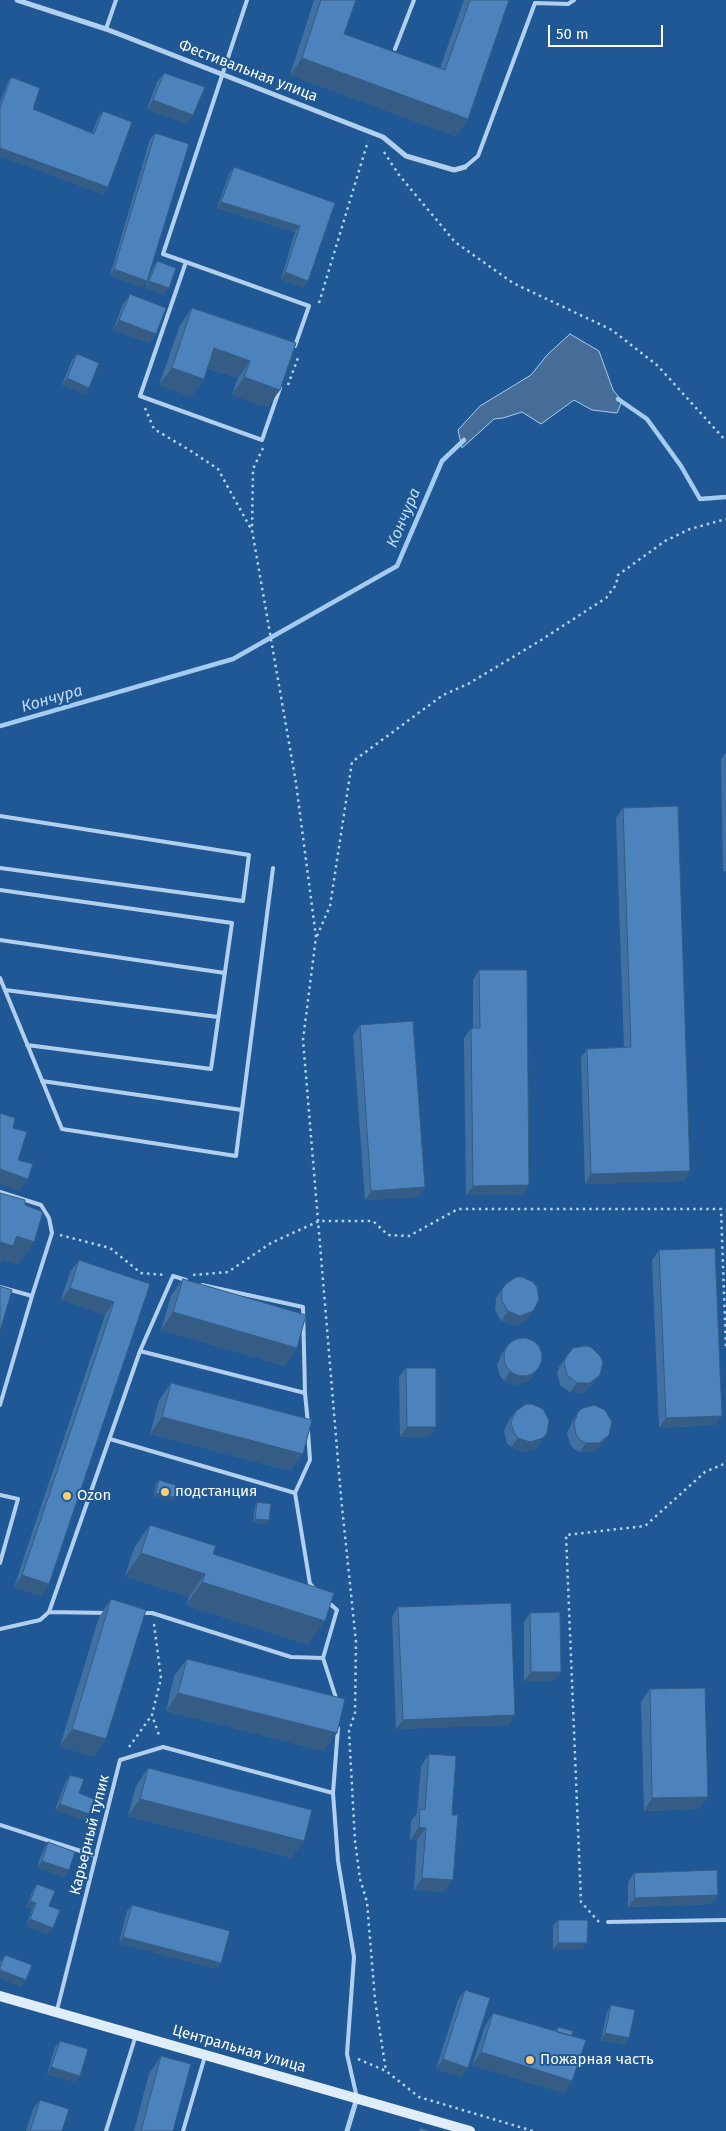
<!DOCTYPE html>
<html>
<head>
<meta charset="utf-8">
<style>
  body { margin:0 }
  #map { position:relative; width:726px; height:2131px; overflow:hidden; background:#1f5895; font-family:"Fira Sans",sans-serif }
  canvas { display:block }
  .scale { position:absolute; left:548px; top:25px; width:115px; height:22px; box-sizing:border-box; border:2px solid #fff; border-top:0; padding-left:6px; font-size:15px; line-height:18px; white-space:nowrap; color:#fff; -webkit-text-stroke:4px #1f5895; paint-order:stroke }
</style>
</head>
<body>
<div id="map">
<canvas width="726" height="2131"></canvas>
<div class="scale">50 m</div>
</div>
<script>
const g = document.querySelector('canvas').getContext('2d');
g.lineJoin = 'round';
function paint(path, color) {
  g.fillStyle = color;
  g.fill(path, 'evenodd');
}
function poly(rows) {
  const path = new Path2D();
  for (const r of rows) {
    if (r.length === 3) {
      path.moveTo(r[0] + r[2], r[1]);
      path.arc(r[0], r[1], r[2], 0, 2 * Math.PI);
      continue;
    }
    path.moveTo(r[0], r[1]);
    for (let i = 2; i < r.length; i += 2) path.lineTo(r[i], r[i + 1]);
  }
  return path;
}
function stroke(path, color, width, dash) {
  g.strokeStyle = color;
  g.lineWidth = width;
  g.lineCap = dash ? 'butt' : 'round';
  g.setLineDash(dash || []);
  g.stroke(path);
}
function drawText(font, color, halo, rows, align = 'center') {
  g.font = font + ' "Fira Sans",sans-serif';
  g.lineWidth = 4;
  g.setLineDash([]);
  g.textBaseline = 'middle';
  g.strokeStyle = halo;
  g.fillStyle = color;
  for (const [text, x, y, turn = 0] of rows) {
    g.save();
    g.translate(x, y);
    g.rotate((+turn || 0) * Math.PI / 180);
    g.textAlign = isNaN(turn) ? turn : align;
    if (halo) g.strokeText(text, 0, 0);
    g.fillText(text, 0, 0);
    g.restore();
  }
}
const water = poly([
  [570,334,599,351,613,390,622,401,617,413,592,410,574,400,541,424,522,412,503,418,494,419,462,448,458,430,480,406,531,375,547,355,570,334]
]);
paint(water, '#456d97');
stroke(water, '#a6cbf0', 1);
stroke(poly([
  [618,399,647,419,681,466,700,499,726,497],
  [0,726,233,659,397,566,442,461,464,440]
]), '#a6cbf0', 4.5);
stroke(poly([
  [384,152,399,175,455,242,513,283,612,330,658,366,726,441],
  [319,303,368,141],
  [288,385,299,355],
  [145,408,154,429,191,451,218,469,251,529],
  [263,448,253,469,252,530,296,783,316,937,303,1040,341,1497,356,1642,355,1713,349,1731,355,1841,360,1879,367,1902,375,2000,386,2071],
  [317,936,330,906,352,762,443,695,468,684,538,642,606,598,616,585,618,575,665,541,690,529,726,519],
  [60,1235,110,1248,141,1273,165,1275],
  [193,1275,228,1272,271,1243,319,1221,373,1221,388,1235,409,1236,458,1209,721,1209,726,1348],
  [154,1624,161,1678,152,1715,160,1738],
  [129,1747,152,1715],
  [599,1922,581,1902,566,1535,645,1526,705,1472,726,1463],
  [358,2059,386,2071,419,2097,533,2131]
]), '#b2d0ee', 2.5, [2.5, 4]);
stroke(poly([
  [247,0,163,254,186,262,140,396,262,440,280,388],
  [106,29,116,0],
  [395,49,414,0],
  [465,167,478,156,535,3,568,4,574,0],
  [186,262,309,306,295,346],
  [0,816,249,855,243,901,0,868],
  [0,890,232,923,211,1069,27,1045],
  [0,940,225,973],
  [0,978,62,1129,236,1156,273,868],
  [5,990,218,1017],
  [42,1081,242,1110],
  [0,1192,41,1205,49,1218,52,1233,32,1296],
  [202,1285,303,1307,305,1393,308,1424],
  [0,1287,32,1296,0,1405],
  [140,1351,305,1393],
  [308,1431,310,1460,295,1493,310,1584,314,1588],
  [110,1439,295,1493],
  [0,1495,18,1499,0,1563],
  [49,1612,107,1613],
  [141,1613,152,1613,291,1657,323,1658,337,1610,328,1602],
  [0,1629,40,1620,49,1612,140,1351,173,1276,186,1280],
  [323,1658,337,1701],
  [338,1728,333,1793,338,1861,354,1957,347,2054,357,2098],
  [0,1825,96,1856],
  [608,1922,726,1920],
  [57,2010,120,1760,163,1747,333,1793],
  [106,2131,136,2035],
  [183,2131,205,2056]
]), '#b2d0ee', 4);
stroke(poly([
  [17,0,106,29,383,137,406,156,454,170,465,167],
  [347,2131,357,2098]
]), '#b2d0ee', 5);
stroke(poly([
  [0,1996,470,2131]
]), '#dfecfa', 10);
paint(poly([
  [314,0,356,0,344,34,440,68,464,0,509,0,468,119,455,136,290,75],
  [164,73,193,115,187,124,147,109,157,82],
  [11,77,33,109,92,133,98,118,103,111,108,187,103,194,0,156,0,102,7,84],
  [155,133,147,281,142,288,110,275,150,139],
  [234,167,335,203,308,281,303,288,281,279,295,232,217,208,229,174],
  [157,261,164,295,145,288,153,267],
  [130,294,156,334,149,343,113,330,123,304],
  [192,308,296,343,268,407,232,395,238,378,207,368,204,379,191,396,159,385,180,325],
  [77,354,84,394,62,385,72,360],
  [726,752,726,871,723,871,721,759],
  [623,808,690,1171,683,1181,585,1184,581,1058,587,1049,624,1048,616,818],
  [479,970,523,1195,466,1195,464,1038,471,1028,473,1028,473,980],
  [360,1025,425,1187,418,1197,365,1200,353,1035],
  [659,1250,716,1425,659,1428,652,1260],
  [79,1260,150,1284,49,1584,41,1596,14,1587,105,1315,61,1300,70,1272],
  [183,1279,285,1366,161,1330,171,1296],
  [506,1284,526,1321,514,1325,501,1321,495,1310,496,1298],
  [508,1344,533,1376,529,1381,516,1385,504,1381,500,1376,497,1365,502,1354],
  [566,1357,593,1384,583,1393,570,1392,560,1385,557,1373,559,1367],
  [406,1368,430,1436,400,1437,399,1377],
  [171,1383,291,1471,150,1434,159,1400],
  [516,1411,540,1443,536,1448,523,1452,511,1447,507,1443,504,1431,509,1420],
  [578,1412,603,1444,593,1452,580,1452,574,1449,570,1444,567,1433,572,1422],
  [159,1480,175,1497,173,1500,154,1496,156,1484],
  [257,1502,269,1520,267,1524,253,1522,255,1506],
  [150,1525,308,1645,186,1605,189,1597,125,1576,134,1548],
  [111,1599,106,1739,94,1757,60,1746,99,1617],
  [398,1607,509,1725,396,1729,392,1617],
  [530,1613,554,1681,524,1681,524,1622],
  [187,1659,324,1751,166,1711,174,1676],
  [650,1689,708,1797,699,1809,644,1811,641,1702],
  [429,1754,444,1892,414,1890,417,1840,410,1840,411,1821,417,1813,421,1766],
  [148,1768,292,1858,128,1816,136,1786],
  [70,1775,79,1793,84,1820,55,1810,66,1781],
  [48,1842,69,1870,64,1877,37,1867,44,1848],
  [634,1873,718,1895,711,1904,628,1907,628,1882],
  [37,1884,53,1928,48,1934,26,1926,32,1909,26,1907,33,1890],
  [132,1905,221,1963,217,1969,119,1943,127,1911],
  [558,1920,582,1949,553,1949,553,1926],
  [5,1955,26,1980,21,1987,0,1978,0,1962],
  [465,1990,468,2068,461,2077,436,2069,458,2000],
  [611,2005,629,2038,624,2045,601,2040,607,2012],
  [493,2013,555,2031,558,2027,571,2036,572,2081,564,2093,472,2065,485,2026],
  [60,2041,80,2076,75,2082,47,2074,55,2047],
  [161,2056,173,2131,134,2131,149,2074],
  [40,2100,62,2131,26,2131,33,2109]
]), '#4171a3');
paint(poly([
  [302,58,468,119,455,136,290,75],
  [153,100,193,115,187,124,147,109],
  [0,148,108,187,103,194,0,156],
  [221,202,300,226,295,232,217,208],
  [114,269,147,281,142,288,110,275],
  [285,272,308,281,303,288,281,279],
  [149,281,169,288,164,295,145,288],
  [119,320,156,334,149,343,113,330],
  [214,348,250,361,238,378,202,366],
  [172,368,204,379,191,396,159,385],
  [244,377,280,390,268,407,232,395],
  [67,378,89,388,84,394,62,385],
  [0,1169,28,1179,19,1191,0,1184],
  [690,1171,683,1181,585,1184,591,1174],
  [529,1185,523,1195,466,1195,473,1186],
  [425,1187,418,1197,365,1200,371,1191],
  [17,1236,34,1242,18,1265,3,1260,0,1264,0,1242],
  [70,1288,114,1302,105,1315,61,1300],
  [508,1311,533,1311,526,1321,514,1325,501,1321],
  [173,1312,297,1348,285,1366,161,1330],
  [539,1367,529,1381,516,1385,504,1381,510,1371],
  [600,1375,593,1384,583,1393,570,1392,577,1383],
  [722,1416,716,1425,659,1428,666,1418],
  [162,1417,303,1454,291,1471,150,1434],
  [407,1427,436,1427,430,1436,400,1437],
  [547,1433,536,1448,523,1452,511,1447,518,1438],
  [609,1435,603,1444,593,1452,580,1452,586,1443],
  [156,1493,175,1497,173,1500,154,1496],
  [255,1519,269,1520,267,1524,253,1522],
  [141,1553,205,1574,189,1597,125,1576],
  [22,1575,49,1584,41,1596,14,1587],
  [202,1582,325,1621,308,1645,186,1605],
  [531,1672,561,1672,554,1681,524,1681],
  [178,1693,337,1733,324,1751,166,1711],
  [515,1715,509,1725,396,1729,403,1720],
  [72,1729,106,1739,94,1757,60,1746],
  [708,1797,699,1809,644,1811,652,1798],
  [140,1799,304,1841,292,1858,128,1816],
  [60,1804,89,1814,84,1820,55,1810],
  [419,1827,426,1828,417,1840,410,1840],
  [42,1861,69,1870,64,1877,37,1867],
  [422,1878,453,1880,444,1892,414,1890],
  [718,1895,711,1904,628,1907,635,1898],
  [30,1901,36,1903,32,1909,26,1907],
  [30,1919,53,1928,48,1934,26,1926],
  [123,1937,221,1963,217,1969,119,1943],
  [558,1943,587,1943,582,1949,553,1949],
  [0,1970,26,1980,21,1987,0,1978],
  [605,2033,629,2038,624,2045,601,2040],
  [481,2052,572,2081,564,2093,472,2065],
  [443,2059,468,2068,461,2077,436,2069],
  [51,2067,80,2076,75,2082,47,2074]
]), '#355c84');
const building = poly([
  [321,0,356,0,344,34,445,70,470,0,509,0,468,119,302,58,321,0],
  [164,73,205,87,193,115,153,100,164,73],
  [11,77,40,88,33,109,94,134,103,111,132,122,108,187,0,148,0,108,11,77],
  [155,133,189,144,147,281,114,269,155,133],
  [234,167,335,203,308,281,285,272,300,226,221,202,234,167],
  [157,261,176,268,169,288,149,281,157,261],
  [130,294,166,308,156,334,119,320,130,294],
  [192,308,296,343,280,390,244,377,250,361,214,348,204,379,172,368,192,308],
  [77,354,99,363,89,388,67,378,77,354],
  [678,806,690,1171,591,1174,587,1049,631,1047,623,808,678,806],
  [479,970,527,970,529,1185,473,1186,471,1028,480,1028,479,970],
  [413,1021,425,1187,371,1191,360,1025,413,1021],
  [0,1113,15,1118,13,1128,27,1132,18,1160,33,1164,28,1179,0,1169,0,1113],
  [0,1193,25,1200,25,1205,43,1212,34,1242,17,1236,13,1246,0,1242,0,1193],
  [715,1248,722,1416,666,1418,659,1250,715,1248],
  [79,1260,150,1284,49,1584,22,1575,114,1302,70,1288,79,1260],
  [516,1277,522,1277,533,1282,537,1287,539,1300,533,1311,520,1316,508,1311,502,1301,502,1289,506,1284,516,1277],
  [183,1279,306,1315,297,1348,173,1312,183,1279],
  [0,1286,12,1290,0,1331,0,1286],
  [523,1357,19],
  [585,1346,591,1347,600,1356,603,1362,600,1375,590,1383,577,1383,567,1375,564,1363,566,1357,573,1348,585,1346],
  [406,1368,436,1368,436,1427,407,1427,406,1368],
  [171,1383,312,1420,303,1454,162,1417,171,1383],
  [526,1404,532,1404,543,1409,549,1420,547,1433,543,1438,530,1442,518,1438,514,1433,511,1422,516,1411,526,1404],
  [594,1405,605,1410,612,1422,609,1435,599,1443,586,1443,580,1440,576,1435,574,1423,578,1412,583,1408,594,1405],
  [159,1480,178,1486,175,1497,156,1493,159,1480],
  [257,1502,271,1504,269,1520,255,1519,257,1502],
  [150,1525,216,1546,213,1554,334,1593,325,1621,202,1582,205,1574,141,1553,150,1525],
  [111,1599,146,1610,106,1739,72,1729,111,1599],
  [511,1603,515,1715,403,1720,398,1607,511,1603],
  [560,1612,561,1672,531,1672,530,1613,560,1612],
  [187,1659,345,1699,337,1733,178,1693,187,1659],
  [705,1688,708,1797,652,1798,650,1689,705,1688],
  [429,1754,456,1756,452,1815,458,1815,453,1880,422,1878,426,1828,419,1827,420,1809,425,1810,429,1754],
  [148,1768,312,1810,304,1841,140,1799,148,1768],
  [70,1775,84,1779,79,1793,94,1799,89,1814,60,1804,70,1775],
  [48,1842,75,1852,69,1870,42,1861,48,1842],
  [717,1870,718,1895,635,1898,634,1873,717,1870],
  [37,1884,55,1891,49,1906,60,1910,53,1928,30,1919,36,1903,30,1901,37,1884],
  [132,1905,230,1931,221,1963,123,1937,132,1905],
  [558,1920,588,1920,587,1943,558,1943,558,1920],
  [5,1955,32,1965,26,1980,0,1970,0,1967,5,1955],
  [465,1990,490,1998,468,2068,443,2059,465,1990],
  [611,2005,635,2010,629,2038,605,2033,611,2005],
  [493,2013,586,2040,572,2081,481,2052,493,2013],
  [558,2027,573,2031,571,2036,557,2032,558,2027],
  [60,2041,88,2049,80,2076,51,2067,60,2041],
  [161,2056,191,2064,173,2131,141,2131,161,2056],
  [40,2100,69,2109,62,2131,30,2131,40,2100],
  [420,2128,430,2131,419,2131,420,2128]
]);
paint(building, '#4c83bd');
stroke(building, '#355c84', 1);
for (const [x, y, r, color] of [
  [165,1492,5,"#fcce73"],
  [67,1496,5,"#fcce73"],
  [530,2060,5,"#fcce73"]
]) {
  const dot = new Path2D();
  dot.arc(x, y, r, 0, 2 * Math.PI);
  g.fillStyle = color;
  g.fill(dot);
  stroke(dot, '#1f5895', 2);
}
drawText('15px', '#fff', '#1f5895', [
  ["Фестивальная улица",248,71,21],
  ["Карьерный тупик",90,1835,-76],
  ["Центральная улица",239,2049,16]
]);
drawText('15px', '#fff', '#1f5895', [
  ["подстанция",175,1492],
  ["Ozon",77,1496],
  ["Пожарная часть",540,2060]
], 'left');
drawText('italic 16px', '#bfdaf5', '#1f5895', [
  ["Кончура",404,518,-67],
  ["Кончура",52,699,-16]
]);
</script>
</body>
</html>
